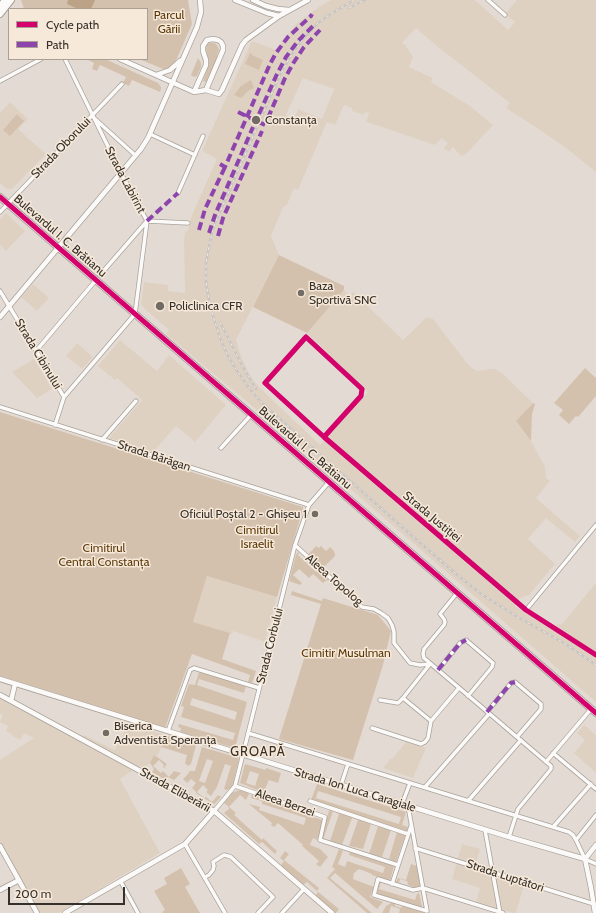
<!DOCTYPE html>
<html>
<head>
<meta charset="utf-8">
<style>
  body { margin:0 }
  #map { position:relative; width:596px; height:913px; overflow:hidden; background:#e3dbd3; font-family:Cabin,sans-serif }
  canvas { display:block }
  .legend { position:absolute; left:8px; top:8px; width:140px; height:52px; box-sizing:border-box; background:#f7e9d9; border:1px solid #a99f93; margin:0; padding:5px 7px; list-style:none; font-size:12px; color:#35302a }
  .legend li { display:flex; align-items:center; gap:8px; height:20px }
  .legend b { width:20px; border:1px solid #a99f93 }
  .scale { position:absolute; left:8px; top:887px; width:117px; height:18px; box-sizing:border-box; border:2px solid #35302a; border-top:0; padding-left:5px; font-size:12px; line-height:14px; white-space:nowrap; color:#35302a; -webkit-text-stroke:3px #f7e9d9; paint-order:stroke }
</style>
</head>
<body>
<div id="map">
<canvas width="596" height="913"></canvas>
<ul class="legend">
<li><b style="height:5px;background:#d6006c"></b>Cycle path</li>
<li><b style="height:5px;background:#8e44ad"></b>Path</li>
</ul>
<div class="scale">200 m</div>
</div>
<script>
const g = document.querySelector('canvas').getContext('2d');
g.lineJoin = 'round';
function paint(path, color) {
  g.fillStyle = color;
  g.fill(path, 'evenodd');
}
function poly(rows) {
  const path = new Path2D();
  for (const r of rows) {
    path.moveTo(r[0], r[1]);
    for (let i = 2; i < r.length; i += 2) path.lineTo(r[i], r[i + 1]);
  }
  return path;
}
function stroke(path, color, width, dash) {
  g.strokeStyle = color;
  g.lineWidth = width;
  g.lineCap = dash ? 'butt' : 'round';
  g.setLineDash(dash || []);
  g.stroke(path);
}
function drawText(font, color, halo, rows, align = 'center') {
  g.font = font + ' Cabin,sans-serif';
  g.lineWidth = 3;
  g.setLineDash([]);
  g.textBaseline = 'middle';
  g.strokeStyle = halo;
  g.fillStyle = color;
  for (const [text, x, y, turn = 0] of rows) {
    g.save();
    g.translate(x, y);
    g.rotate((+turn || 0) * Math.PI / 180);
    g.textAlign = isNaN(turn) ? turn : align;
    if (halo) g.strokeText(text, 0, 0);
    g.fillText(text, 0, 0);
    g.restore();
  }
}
paint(poly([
  [331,0,475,0,508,30,515,22,505,14,517,0,596,0,596,172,566,148,537,128,506,108,510,103,438,47,416,28,402,43,405,45,413,57,409,67,433,78,431,82,470,106,493,125,466,154,461,156,453,147,449,152,444,148,448,143,442,138,435,145,376,125,366,122,369,113,365,112,364,115,352,111,352,108,344,105,335,125,327,122,298,190,294,188,287,205,283,207,271,236,279,255,236,340,242,359,251,378,260,388,320,445,368,392,307,333,344,290,350,296,353,292,403,340,427,317,433,319,467,363,472,368,477,371,491,369,495,369,503,374,533,403,516,421,531,441,545,467,546,478,550,481,536,498,580,536,575,542,546,518,528,539,555,564,529,595,520,598,515,606,553,630,558,623,561,625,596,583,596,702,465,588,331,472,166,334,169,330,144,308,141,304,144,282,168,285,168,291,185,293,184,241,185,232,188,230,192,215,217,159,202,151,252,41,276,50,296,24,319,7],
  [303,78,334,89,322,119,298,109,294,119,286,115],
  [10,102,28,119,18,129,46,154,12,189,7,189,0,183,0,113],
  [6,213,25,231,6,251,0,245,0,219],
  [33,284,49,298,37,311,21,297],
  [120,340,157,371,169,355,226,405,195,442,176,426,153,452,109,438,142,400,117,378,115,380,98,366],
  [77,343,93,357,82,369,66,356],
  [34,359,52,389,37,398,12,372],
  [207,576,277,597,265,642,233,631,232,634,193,622],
  [0,697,81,741,84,735,115,750,128,723,167,736,157,756,154,755,150,763,144,769,139,766,120,779,160,853,59,913,40,913,0,841,0,760,34,738,24,733,20,740,11,735,12,734,6,731,8,726,0,722,3,715,0,714],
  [584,725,596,735,596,773,574,753,585,740,577,733],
  [406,742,426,748,413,778,383,768,390,759,392,759],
  [462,844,480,849,474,870,524,885,516,913,513,913,476,902,480,888,452,879]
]), '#dfd1c2');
paint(poly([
  [21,0,188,0,192,24,174,65,168,69,163,69,139,59,147,59,147,9,24,9],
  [209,43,214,43,216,44,218,47,219,50,217,55,218,56,206,82,203,81,209,64,206,49,207,45],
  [250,53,252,54,252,55,263,60,259,70,245,64],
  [198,58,201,63,201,67,197,76,194,77,191,75],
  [86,59,105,59,158,83,161,87,161,89,160,92,132,80,129,86,123,83,126,77,100,65,97,71,92,69,94,63],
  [251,80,254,88,248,91,241,98,234,95,241,86],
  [17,114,24,121,10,136,3,130],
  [279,255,344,286,344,290,307,333,253,307],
  [585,368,596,378,596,396,578,417,576,416,569,424,559,415,563,410,554,403],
  [533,403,535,404,532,414,531,441,516,421],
  [0,412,303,507,303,509,277,597,207,576,193,622,230,633,222,659,256,671,252,683,248,682,250,675,192,654,165,728,0,676],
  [316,546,319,548,321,546,326,551,330,547,334,551,335,554,335,556,325,566,322,567,319,566,308,555],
  [298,552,299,553,298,555,316,572,318,570,338,587,337,589,327,580,323,583,313,574,309,578,299,569,293,575,302,583,300,585,289,581,296,555],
  [292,591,322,601,323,598,378,615,391,631,383,665,353,760,279,739,321,604,291,595],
  [199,672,246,686,244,693,199,679,197,685,247,702,235,748,180,732,181,728,178,727,179,724,233,740,235,733,181,717,184,707,181,706,189,684,195,685],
  [192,698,237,712,235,720,190,705],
  [167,736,196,745,191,764,188,766,185,763,187,755,161,747],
  [202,747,239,758,232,788,227,790,224,789,231,766,225,764,217,787,211,796,206,792,208,790,203,785,197,792,204,798,206,797,212,802,218,795,221,797,214,804,197,794,196,792,192,788,196,783,191,779,187,783,183,779,187,775,190,771,195,771],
  [207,759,213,761,205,783,199,781],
  [154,755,157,757,167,764,164,768,163,767,164,765,159,760,153,766,161,773,163,771,169,777,174,771,181,773,174,780,168,777,164,779,152,772,154,769,150,763],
  [245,764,266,770,266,768,281,773,278,783,269,780,265,789,260,791,240,783],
  [250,771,259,774,255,786,246,783],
  [317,784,406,812,402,825,408,827,396,862,389,859,397,832,391,830,382,857,369,854,378,826,371,824,363,849,349,846,358,820,352,818,342,845,330,841,339,814,333,811,323,840,321,839,330,807,311,800],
  [318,791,401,817,399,824,316,798],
  [242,789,249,794,246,800,240,795,229,807,236,813,234,815,262,840,263,838,277,851,275,854,262,842,259,844,224,813,229,809,228,806,224,803,232,793],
  [252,794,306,812,306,815,323,820,317,840,313,838,310,845,320,849,328,857,320,867,316,864,319,861,302,846,303,845,278,823,274,827,271,825,272,823,249,804,260,807,259,810,304,825,306,818,262,804,262,801,251,798],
  [339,849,343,851,338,864,345,867,347,861,383,873,385,867,349,855,350,852,394,866,390,881,372,875,372,874,359,869,354,873,353,879,374,887,370,897,383,902,377,909,335,873,330,878,372,913,367,913,327,878,335,869,332,867],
  [285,851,289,854,284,860,319,888,317,891,339,909,336,913,334,913,315,896,318,892,307,882,303,885,281,865,284,861,280,858],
  [411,864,417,866,420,885,419,887,416,888,408,885,407,881,400,879,399,883,396,882,398,878,406,880],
  [181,868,190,884,185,887,200,913,163,913,162,912,165,910,154,891,167,884,164,878],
  [379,882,381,882,379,889,415,900,417,894,419,893,422,906,420,908,417,907,376,893],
  [391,903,395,903,395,906,401,908,402,906,424,912,424,913,399,913,400,909,391,906,389,913,382,913,386,906]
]), '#d4c1ad');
paint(poly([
  [68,0,95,0,91,9,78,9,67,4]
]), '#bca286');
const minor = poly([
  [488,0,505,15],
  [0,81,41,59],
  [94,118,135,155],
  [150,134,195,155],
  [178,193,203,136],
  [0,212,122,84],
  [100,275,147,221,188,223],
  [0,291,64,397],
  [36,351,96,280],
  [0,407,309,505],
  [55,425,64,397,135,314,147,221,121,173,65,59],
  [324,437,361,396,362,389,306,337,265,383,324,437,526,610,596,655],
  [102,440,136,401],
  [221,448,251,415],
  [295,545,362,607,374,609,381,613,388,618,392,625,394,632,394,643,410,663,420,665,430,664],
  [457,593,440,614,444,619,445,622,444,625,424,649,423,654,424,658,551,766,551,769,518,809,509,837],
  [526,610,596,525],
  [430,664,403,698,431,721],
  [438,670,460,643,466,640,493,663,492,667,468,696],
  [380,700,398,703,403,698],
  [487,712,511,683,515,682,541,704,541,709,517,737],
  [372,728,421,744,425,742,428,738,431,721,459,688],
  [168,731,190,670,194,668,259,688],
  [248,733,569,832,573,835,576,840,585,859,596,864],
  [553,753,596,789],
  [546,762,591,709],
  [341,785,348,764],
  [235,786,325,817,320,840,398,865],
  [425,787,489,714],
  [310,801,408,834],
  [468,801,521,740],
  [402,804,410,783],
  [408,806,427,911],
  [214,811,235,786,295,545,309,505,329,482],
  [553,827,591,784],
  [485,830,500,913],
  [576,840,596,815],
  [185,844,225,913],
  [415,848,594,904],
  [205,877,209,875,213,870,214,866,213,862,224,855,228,856,231,857,273,897,258,913],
  [121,882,138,913],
  [392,884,411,826],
  [427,911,374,895,378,879,413,890,423,888,503,913],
  [282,913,304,889]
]);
const tertiary = poly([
  [235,0,267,13,279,16],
  [253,0,266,6,278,9,289,10],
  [120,59,194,92,206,90,219,94,222,90,242,45,246,40,279,16,308,0],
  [156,75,170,70,180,61],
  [194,92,206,65,206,60,203,51,203,46,207,40,213,39,218,40,221,42,223,46,223,50,206,90],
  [0,317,141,149,148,138,197,27,201,12,200,0],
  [0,679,509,837,585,859],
  [0,695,214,811,332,913],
  [11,701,15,684],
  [0,846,37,913],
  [0,890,19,880],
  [65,913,185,844,214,811],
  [595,913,591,888,585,859,596,845]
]);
const primary = poly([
  [0,7,5,0],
  [0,14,11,0],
  [0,197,596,713]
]);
stroke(minor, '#a8a29b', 5);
stroke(tertiary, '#a8a29b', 6);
stroke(primary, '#a8a29b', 8);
stroke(minor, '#fbfaf8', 3.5);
stroke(tertiary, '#fbfaf8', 4.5);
stroke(primary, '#fbfaf8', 6);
const rail = poly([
  [354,0,329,15,318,23,303,39,290,57,279,77,216,221,212,232,208,252,206,264,206,282,210,306,220,338,227,354,237,371,252,392,263,404,418,541,455,573,481,594,516,616,564,643,596,665],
  [349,8,365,0],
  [220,322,243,367,256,389]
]);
stroke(rail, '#c8c5c3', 2.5);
stroke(rail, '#f7e9d9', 1, [3]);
stroke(poly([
  [238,112,265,125],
  [259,114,277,74,286,57,298,41,314,25],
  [268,118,285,78,294,62,304,47,320,30],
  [220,164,225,167,270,64,276,53,288,37,311,16,312,14],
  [147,221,178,193],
  [199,230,205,209,225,167],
  [209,233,215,215,253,127],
  [218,236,223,218,262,131],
  [438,670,460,643,466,640],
  [487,712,511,683,515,682]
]), '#8e44ad', 4, [8, 4]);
stroke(poly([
  [0,197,596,713],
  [324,437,361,396,362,389,306,337,265,383,324,437,526,610,596,655]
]), '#d6006c', 5);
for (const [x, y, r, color] of [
  [256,120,5,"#726c65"],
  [301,293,4,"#726c65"],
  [160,306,5,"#726c65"],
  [315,514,4,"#726c65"],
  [106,733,4,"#726c65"]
]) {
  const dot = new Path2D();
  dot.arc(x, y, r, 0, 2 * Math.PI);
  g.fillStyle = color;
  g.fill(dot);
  stroke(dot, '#f7e9d9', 1.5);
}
drawText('12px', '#5b390a', '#f7e9d9', [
  ["Parcul",169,15],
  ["Gării",169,29],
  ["Cimitirul",257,530],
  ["Israelit",257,544],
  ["Cimitirul",104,548],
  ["Central Constanța",104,562],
  ["Cimitir Musulman",346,653]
]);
drawText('12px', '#35302a', '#f7e9d9', [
  ["Constanța",265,120],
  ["Baza",309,286],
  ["Sportivă SNC",309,300],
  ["Policlinica CFR",169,306],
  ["Oficiul Poștal 2 - Ghișeu 1",307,514,"right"],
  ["Biserica",114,726],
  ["Adventistă Speranța",114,740]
], 'left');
drawText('12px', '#35302a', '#f7e9d9', [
  ["Strada Oborului",61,148,-46],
  ["Strada Labirint",125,180,62],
  ["Bulevardul I. C. Brătianu",60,236,41],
  ["Strada Cibinului",38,354,59],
  ["Bulevardul I. C. Brătianu",305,448,41],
  ["Strada Bărăgan",154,456,18],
  ["Strada Justiției",432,517,40],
  ["Aleea Topolog",334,580,41],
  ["Strada Corbului",270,646,-76],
  ["Strada Eliberării",175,790,29],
  ["Strada Ion Luca Caragiale",355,790,17],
  ["Aleea Berzei",285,803,19],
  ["Strada Luptători",505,876,18]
]);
g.letterSpacing = '1px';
drawText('13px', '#3a2f23', '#f7e9d9', [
  ["GROAPĂ",258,752]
]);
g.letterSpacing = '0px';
</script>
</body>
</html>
